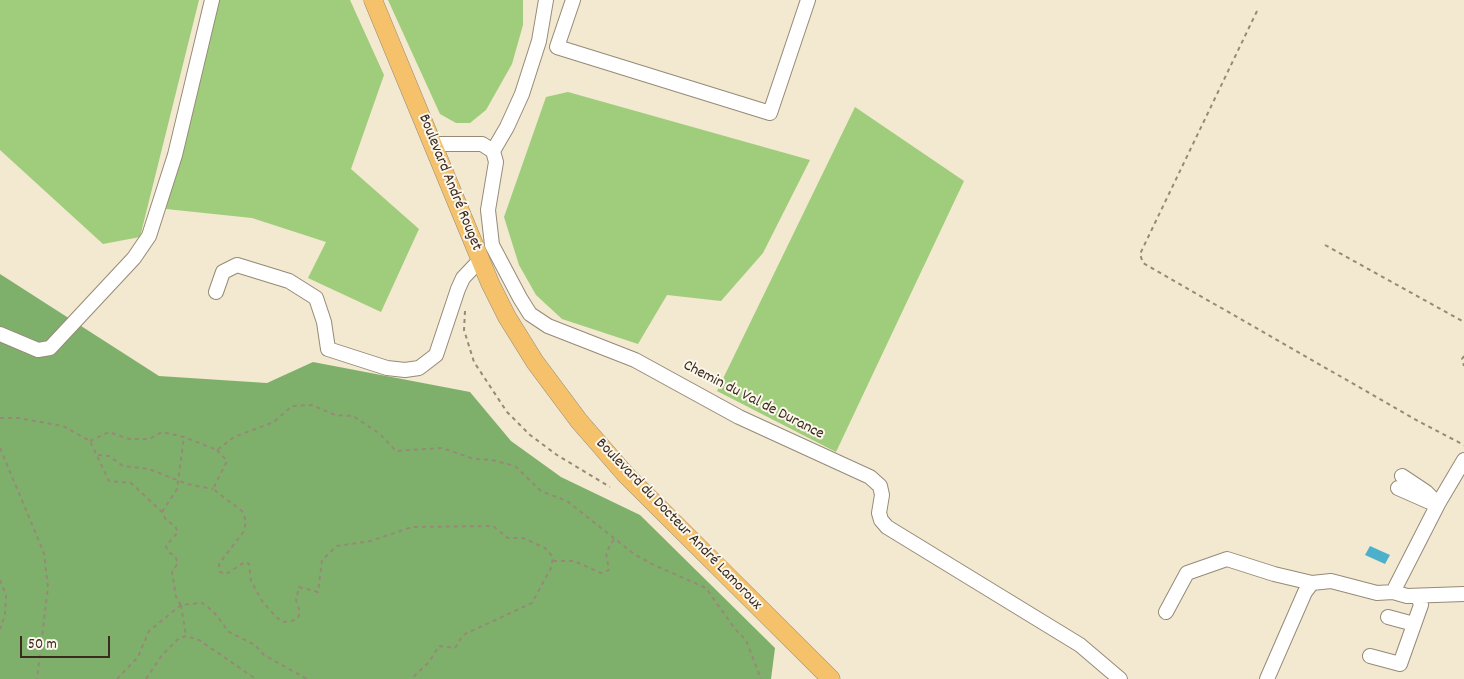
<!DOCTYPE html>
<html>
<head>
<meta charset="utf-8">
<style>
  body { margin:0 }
  #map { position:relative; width:1464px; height:679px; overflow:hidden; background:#f2e9d0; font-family:Dekko,sans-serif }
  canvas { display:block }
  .scale { position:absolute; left:20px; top:636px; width:90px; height:22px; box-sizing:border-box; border:2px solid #3b2a1e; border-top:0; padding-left:6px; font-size:15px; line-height:18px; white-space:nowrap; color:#3b2a1e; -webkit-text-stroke:4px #fbf7ec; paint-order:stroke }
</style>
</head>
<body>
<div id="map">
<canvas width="1464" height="679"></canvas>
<div class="scale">50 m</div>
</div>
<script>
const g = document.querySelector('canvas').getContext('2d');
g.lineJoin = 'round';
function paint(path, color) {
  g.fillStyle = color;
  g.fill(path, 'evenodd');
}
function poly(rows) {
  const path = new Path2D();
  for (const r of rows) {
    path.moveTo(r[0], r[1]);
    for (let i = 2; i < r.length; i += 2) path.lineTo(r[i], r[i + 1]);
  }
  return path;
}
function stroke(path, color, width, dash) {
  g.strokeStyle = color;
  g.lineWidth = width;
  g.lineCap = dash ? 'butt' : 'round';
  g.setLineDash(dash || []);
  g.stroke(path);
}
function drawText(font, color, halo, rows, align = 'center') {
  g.font = font + ' Dekko,sans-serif';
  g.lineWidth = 4;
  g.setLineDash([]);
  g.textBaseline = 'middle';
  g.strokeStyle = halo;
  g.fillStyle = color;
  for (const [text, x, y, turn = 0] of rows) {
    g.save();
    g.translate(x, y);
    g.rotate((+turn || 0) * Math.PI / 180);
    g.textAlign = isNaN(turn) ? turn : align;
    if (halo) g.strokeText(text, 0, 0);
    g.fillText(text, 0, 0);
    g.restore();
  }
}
paint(poly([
  [0,0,199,0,140,237,103,244,0,150],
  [218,0,350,0,384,75,351,169,419,229,381,312,308,278,326,242,252,218,166,209],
  [388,0,523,0,523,25,512,64,486,110,470,123,456,123,440,114],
  [568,92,810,160,763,253,721,301,667,295,638,344,562,319,536,295,519,265,504,217,546,97],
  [855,107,964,181,836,452,717,391]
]), '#9fcd7b');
paint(poly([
  [0,274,159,376,267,383,313,362,470,392,511,441,561,477,640,515,775,648,771,679,0,679]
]), '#7fb06b');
paint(poly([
  [1370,546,1390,555,1385,564,1365,555]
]), '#4cb0cb');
const minor = poly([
  [573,0,557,47,770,113,808,0],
  [432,144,482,144,493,151,496,162,488,210,492,245,520,298,530,314,548,326,635,360,739,417,870,477,880,486,882,495,879,513,881,520,887,527,1080,645,1120,679],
  [493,151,507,127,522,94,539,41,546,0],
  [216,292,223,272,237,265,289,281,316,298,324,322,328,349,387,368,405,370,419,368,436,355,458,289,463,278,480,260],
  [0,334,38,350,50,348,134,258,149,236,175,155,212,0],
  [1402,476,1426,492,1438,504],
  [1398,488,1432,503],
  [1393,592,1407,596,1464,594],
  [1166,612,1187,573,1227,559,1274,574,1312,583],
  [1388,617,1414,624],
  [1370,656,1400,664,1421,605,1418,596],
  [1267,679,1305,592,1312,583,1331,581,1377,593,1393,592,1438,504,1464,460]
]);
const major = poly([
  [373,0,490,283,507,317,535,362,579,421,626,475,831,679]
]);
stroke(minor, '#968a77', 16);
stroke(major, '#968a77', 19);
stroke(poly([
  [1257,11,1140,254,1143,263,1418,421,1464,445],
  [1325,245,1464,322],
  [465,311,464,330,474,362,507,412,530,435,557,455,610,487],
  [1464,356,1462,359,1464,366],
  [0,418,18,418,63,426,90,441,109,481,131,483,162,512,166,520,175,526,178,532,166,546,168,552,175,556,178,563,172,572,176,597,181,605,202,603,213,611,229,632,255,645,264,655,307,679],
  [90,441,109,432,129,439,149,439,162,432,184,437,217,450,234,437,274,422,292,406,312,405,335,415,353,416,380,434,396,451,442,448,474,459,492,460,515,466,541,491,567,501,634,554,654,565,706,588,735,629,746,640,761,679],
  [0,448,44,553,48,587,37,679],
  [217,450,227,461,213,489,242,511,246,521,244,531,219,564,220,572,226,574,245,562,249,564,251,581,262,601,276,617,283,622,292,621,298,618,300,612,296,600,299,587,318,592,322,560,337,546,371,541,412,527,493,526,508,538,523,538,545,548,553,557,551,568,532,603,463,635,455,648,439,646,429,662,411,679],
  [98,455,109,456,123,466,149,469,187,484,213,489],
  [162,512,177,489,184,437],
  [553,561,574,561,601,573,609,570,606,553,614,539],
  [0,580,6,595,5,615,0,629],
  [181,605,186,636],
  [117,679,138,657,149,631,181,605],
  [146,679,162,655,178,639,186,636,199,640,256,679]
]), '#968a77', 2, [4, 4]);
stroke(minor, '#fff', 14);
stroke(major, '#f5c16b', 18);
drawText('16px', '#3b2a1e', '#fbf7ec', [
  ["Boulevard André Rouget",449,183,68],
  ["Chemin du Val de Durance",753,401,27],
  ["Boulevard du Docteur André Lamoroux",678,525,46]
]);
</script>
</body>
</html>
